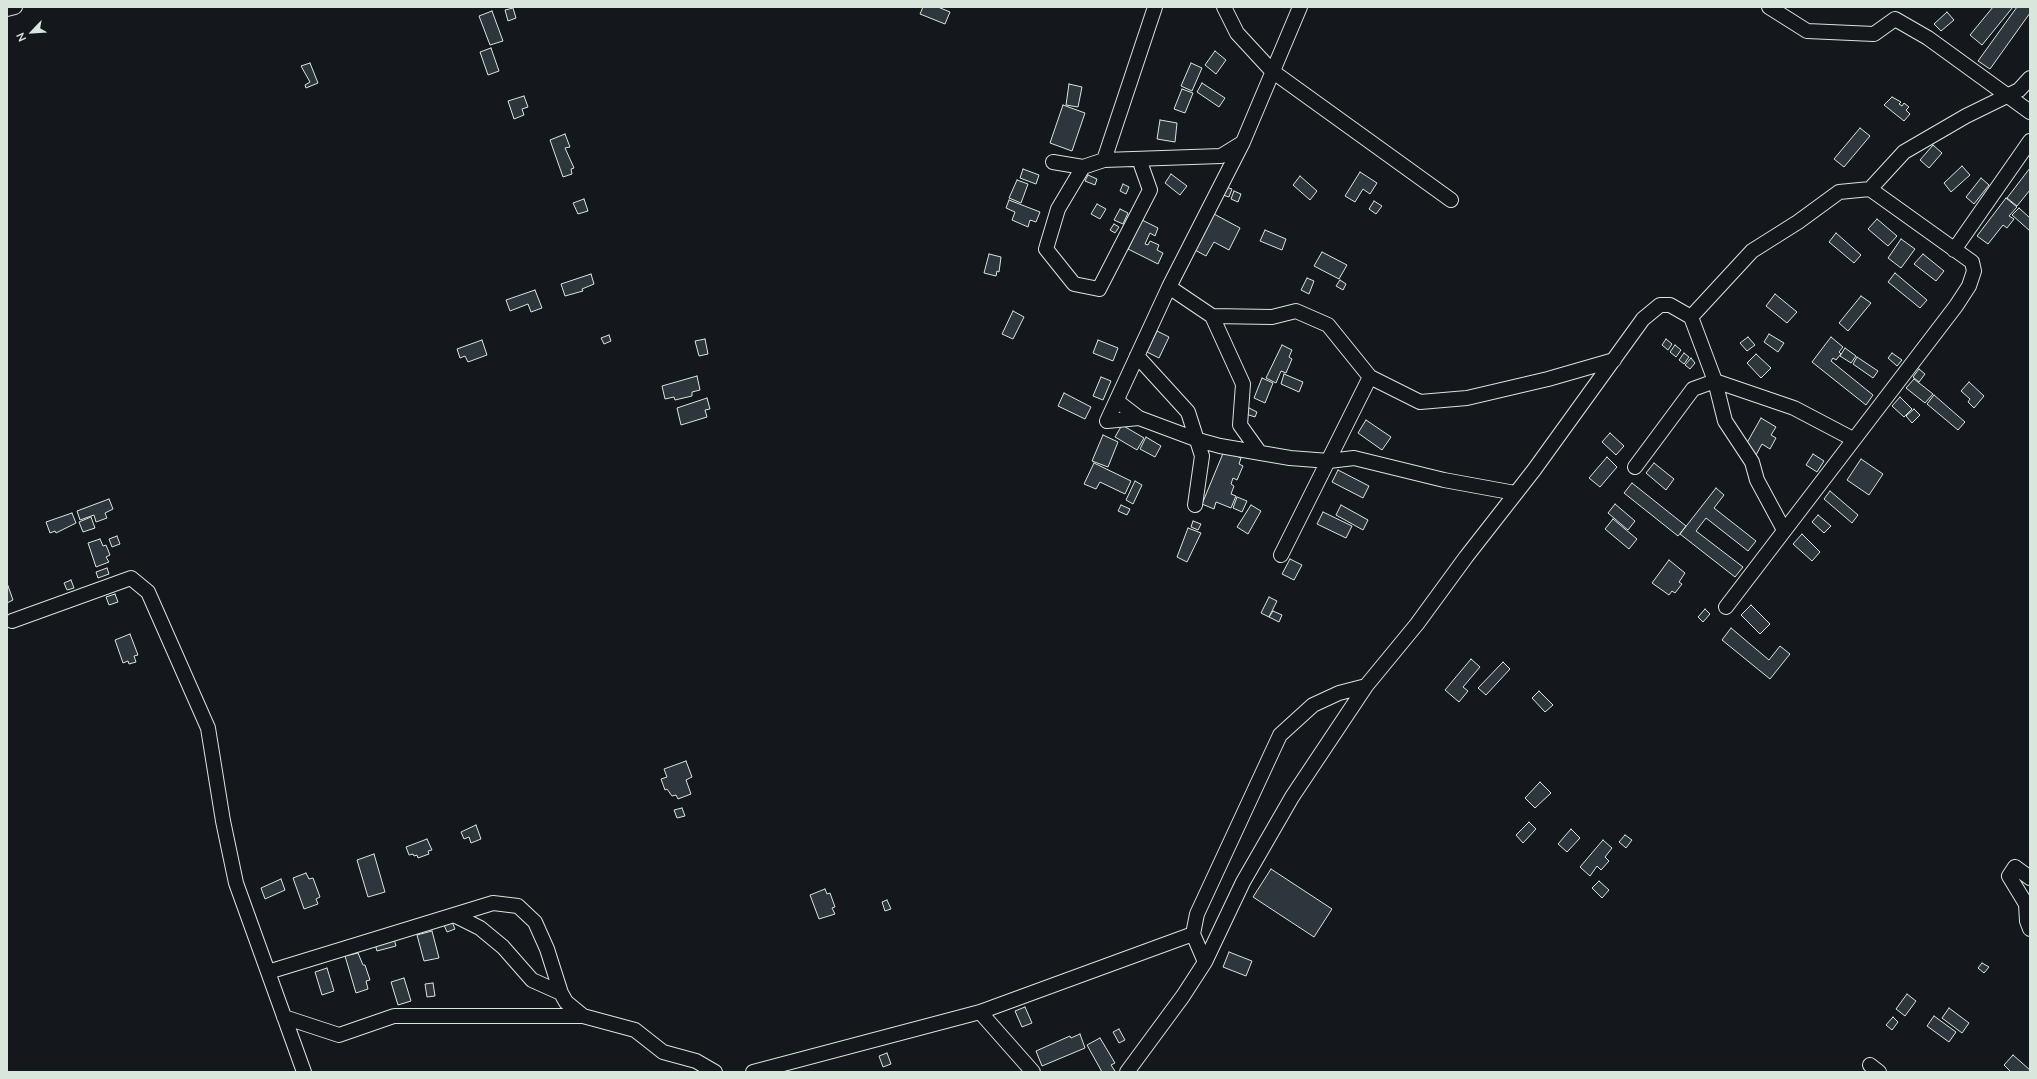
<!DOCTYPE html>
<html>
<head>
<meta charset="utf-8">
<style>
  body { margin:0 }
  #map { position:relative; width:2037px; height:1079px; overflow:hidden; background:#14181c; font-family:Mulish,sans-serif }
  canvas { display:block }
  .frame { position:absolute; inset:0; border:8px solid #d8e6dc; pointer-events:none }
  .north { position:absolute; left:12px; top:12px; width:40px; height:40px; -webkit-text-stroke:3px #14181c; paint-order:stroke; rotate:245deg; font-size:11px; font-weight:700; line-height:16px; text-align:center; color:#d8e6dc }
  .north::after { content:''; display:block; margin:auto; width:14px; height:18px; background:#d8e6dc; clip-path:polygon(50% 0,100% 100%,50% 72%,0 100%) }
</style>
</head>
<body>
<div id="map">
<canvas width="2037" height="1079"></canvas>
<div class="frame"></div>
<div class="north">N</div>
</div>
<script>
const g = document.querySelector('canvas').getContext('2d');
g.lineJoin = 'round';
function paint(path, color) {
  g.fillStyle = color;
  g.fill(path, 'evenodd');
}
function poly(rows) {
  const path = new Path2D();
  for (const r of rows) {
    path.moveTo(r[0], r[1]);
    for (let i = 2; i < r.length; i += 2) path.lineTo(r[i], r[i + 1]);
  }
  return path;
}
function stroke(path, color, width, dash) {
  g.strokeStyle = color;
  g.lineWidth = width;
  g.lineCap = dash ? 'butt' : 'round';
  g.setLineDash(dash || []);
  g.stroke(path);
}
const building = poly([
  [923,7,938,7,950,12,945,24,920,14,923,7],
  [1993,7,2013,7,1982,45,1970,35,1993,7],
  [2017,7,2030,7,2030,13,1990,69,1978,61,2017,7],
  [513,8,516,18,508,21,505,10,513,8],
  [492,11,503,41,490,45,479,16,492,11],
  [1947,12,1954,20,1941,31,1934,24,1947,12],
  [491,48,499,71,488,75,480,52,491,48],
  [1215,51,1226,60,1216,74,1205,65,1215,51],
  [310,63,318,83,306,88,305,85,310,82,301,66,310,63],
  [1191,63,1202,68,1192,91,1181,86,1191,63],
  [1202,83,1225,98,1219,107,1197,92,1202,83],
  [1069,84,1082,87,1078,107,1066,105,1069,84],
  [1182,89,1193,93,1185,113,1174,109,1182,89],
  [524,96,528,107,522,109,524,115,514,119,508,101,524,96],
  [1892,97,1901,102,1899,104,1902,106,1904,103,1909,107,1906,110,1910,114,1904,121,1884,105,1892,97],
  [1063,105,1085,113,1072,151,1050,143,1063,105],
  [1160,120,1177,123,1175,142,1157,139,1160,120],
  [1860,128,1870,136,1844,167,1834,159,1860,128],
  [565,134,570,147,565,148,574,168,571,169,572,174,563,177,550,140,565,134],
  [1933,145,1942,153,1929,168,1920,160,1933,145],
  [1962,166,1970,175,1951,192,1944,183,1962,166],
  [2030,168,2030,190,2017,206,2007,198,2030,168],
  [1023,169,1039,175,1036,184,1020,178,1023,169],
  [1360,172,1377,183,1370,194,1363,189,1355,202,1345,196,1360,172],
  [1171,174,1187,186,1180,195,1165,183,1171,174],
  [1088,175,1097,179,1095,185,1085,181,1088,175],
  [1300,176,1317,191,1310,200,1293,185,1300,176],
  [1981,178,1989,185,1974,204,1966,197,1981,178],
  [1017,180,1028,184,1021,203,1009,198,1017,180],
  [1123,184,1129,187,1126,194,1120,191,1123,184],
  [1226,187,1232,189,1229,197,1223,195,1226,187],
  [1234,191,1241,194,1238,202,1231,199,1234,191],
  [2006,198,2017,207,2009,216,2014,219,2007,228,2003,225,1988,244,1977,236,2006,198],
  [584,199,588,211,578,214,573,203,584,199],
  [1009,200,1040,212,1036,222,1030,220,1028,227,1012,220,1015,212,1006,208,1009,200],
  [1374,201,1382,206,1376,214,1369,209,1374,201],
  [1097,204,1106,209,1100,219,1091,214,1097,204],
  [2019,208,2030,218,2030,231,2012,215,2019,208],
  [1120,209,1128,213,1123,224,1114,220,1120,209],
  [1214,214,1240,228,1229,250,1214,242,1206,256,1195,250,1214,214],
  [1877,219,1897,236,1888,246,1868,229,1877,219],
  [1142,220,1158,228,1155,236,1150,233,1145,244,1148,245,1150,241,1159,245,1157,250,1163,253,1158,264,1128,249,1142,220],
  [1114,224,1119,227,1115,233,1110,230,1114,224],
  [1265,230,1286,239,1282,250,1260,241,1265,230],
  [1836,233,1861,255,1854,263,1829,242,1836,233],
  [1901,239,1915,249,1901,268,1888,258,1901,239],
  [1322,252,1347,265,1339,279,1314,266,1322,252],
  [989,254,1001,257,999,272,997,271,996,276,984,273,989,254],
  [1923,254,1944,271,1936,281,1914,264,1923,254],
  [1895,273,1927,300,1920,308,1888,282,1895,273],
  [591,274,594,284,582,289,583,291,565,296,561,284,591,274],
  [1307,278,1314,281,1309,294,1301,290,1307,278],
  [1340,280,1346,284,1343,290,1336,286,1340,280],
  [535,290,542,308,531,312,528,304,510,311,506,300,535,290],
  [1775,294,1797,312,1787,323,1766,306,1775,294],
  [1861,296,1871,303,1848,331,1839,323,1861,296],
  [1013,311,1024,317,1013,339,1002,334,1013,311],
  [1157,331,1169,337,1159,358,1147,352,1157,331],
  [1769,334,1784,343,1778,352,1764,342,1769,334],
  [609,335,611,341,604,344,601,338,609,335],
  [1748,337,1755,345,1747,351,1740,343,1748,337],
  [1831,337,1843,347,1839,352,1841,354,1836,360,1833,358,1831,361,1873,395,1866,405,1812,362,1831,337],
  [705,339,708,354,699,356,695,341,705,339],
  [1666,339,1672,344,1668,350,1662,345,1666,339],
  [482,340,487,355,468,362,465,356,460,358,457,349,482,340],
  [1098,340,1118,348,1113,361,1093,353,1098,340],
  [1282,345,1292,350,1289,357,1292,359,1286,373,1281,371,1276,383,1266,378,1282,345],
  [1675,345,1681,350,1676,357,1670,352,1675,345],
  [1845,348,1856,356,1851,363,1840,356,1845,348],
  [1684,353,1689,357,1684,364,1679,360,1684,353],
  [1892,353,1902,360,1897,366,1888,358,1892,353],
  [1756,354,1771,368,1761,378,1747,363,1756,354],
  [1857,357,1878,371,1873,378,1853,364,1857,357],
  [1691,358,1695,363,1690,369,1685,365,1691,358],
  [1919,369,1925,374,1919,382,1913,377,1919,369],
  [1284,374,1303,382,1299,392,1281,384,1284,374],
  [697,376,700,390,692,392,692,396,675,400,674,397,665,399,662,386,697,376],
  [1101,377,1111,381,1103,400,1093,396,1101,377],
  [1262,378,1273,383,1265,403,1254,398,1262,378],
  [1914,379,1933,394,1925,403,1906,388,1914,379],
  [1969,382,1984,396,1974,408,1968,402,1970,399,1961,391,1969,382],
  [1064,393,1091,407,1085,419,1058,406,1064,393],
  [1934,395,1965,422,1958,430,1927,404,1934,395],
  [1900,397,1912,409,1904,417,1892,406,1900,397],
  [707,398,710,409,705,410,707,417,681,425,677,408,707,398],
  [1249,408,1257,412,1255,417,1246,414,1249,408],
  [1914,409,1920,415,1912,423,1906,416,1914,409],
  [1761,418,1776,427,1771,435,1776,438,1770,449,1762,444,1756,455,1744,448,1761,418],
  [1366,420,1391,437,1382,450,1358,433,1366,420],
  [1122,425,1144,438,1137,450,1115,437,1122,425],
  [1610,433,1624,446,1616,455,1602,442,1610,433],
  [1103,435,1118,442,1108,467,1092,461,1103,435],
  [1146,437,1161,446,1155,457,1140,449,1146,437],
  [1224,451,1241,458,1239,464,1243,466,1237,480,1233,478,1231,484,1234,486,1231,494,1236,496,1231,508,1216,502,1214,509,1202,504,1224,451],
  [1813,454,1824,461,1817,472,1806,465,1813,454],
  [1607,457,1617,467,1600,487,1589,478,1607,457],
  [1861,459,1883,474,1869,495,1847,480,1861,459],
  [1094,463,1131,481,1125,494,1100,482,1096,489,1084,484,1094,463],
  [1654,463,1674,479,1666,490,1646,473,1654,463],
  [1338,470,1369,486,1363,498,1332,482,1338,470],
  [1135,481,1142,485,1133,504,1126,500,1135,481],
  [1632,483,1686,526,1678,536,1624,493,1632,483],
  [1716,488,1724,495,1714,508,1756,541,1748,551,1706,518,1696,531,1743,567,1735,577,1680,534,1716,488],
  [1830,491,1858,515,1852,523,1824,499,1830,491],
  [1237,497,1247,501,1242,512,1233,508,1237,497],
  [109,499,113,509,105,513,107,518,96,522,94,515,80,520,77,511,109,499],
  [1615,504,1635,521,1628,530,1608,513,1615,504],
  [1121,505,1130,509,1127,515,1118,511,1121,505],
  [1251,505,1261,511,1248,534,1237,527,1251,505],
  [1341,505,1368,520,1363,530,1336,515,1341,505],
  [1323,512,1352,526,1346,538,1317,524,1323,512],
  [72,513,76,523,56,533,55,531,50,533,46,522,72,513],
  [1818,515,1831,526,1824,533,1812,522,1818,515],
  [91,517,95,528,83,532,79,522,91,517],
  [1613,519,1637,539,1629,549,1605,529,1613,519],
  [1193,521,1201,524,1198,530,1191,527,1193,521],
  [1188,528,1201,533,1187,562,1177,557,1188,528],
  [1802,534,1820,552,1812,561,1793,544,1802,534],
  [117,536,120,544,112,547,109,539,117,536],
  [100,539,103,546,106,545,110,555,106,557,109,562,96,567,88,543,100,539],
  [1290,559,1302,565,1294,580,1282,574,1290,559],
  [1669,560,1685,573,1679,582,1682,584,1675,593,1672,591,1669,595,1652,583,1669,560],
  [107,568,109,574,98,578,96,572,107,568],
  [71,580,74,588,67,590,64,583,71,580],
  [7,583,13,600,7,603,7,583],
  [115,594,118,602,109,605,106,597,115,594],
  [1269,597,1277,601,1269,617,1261,613,1269,597],
  [1751,605,1770,624,1760,634,1741,615,1751,605],
  [1705,609,1710,614,1703,622,1698,617,1705,609],
  [1273,611,1282,615,1279,622,1269,617,1273,611],
  [1731,628,1769,660,1780,646,1790,654,1770,679,1722,640,1731,628],
  [130,634,138,655,134,656,136,662,129,664,128,661,123,663,115,640,130,634],
  [1471,659,1480,667,1463,687,1468,691,1459,702,1445,690,1471,659],
  [1503,662,1510,669,1486,695,1478,688,1503,662],
  [1539,691,1553,705,1545,712,1532,698,1539,691],
  [686,761,692,777,686,780,691,794,678,799,676,795,672,796,667,789,665,790,661,779,667,777,664,769,686,761],
  [1540,782,1551,793,1535,808,1525,798,1540,782],
  [682,808,685,816,677,818,674,810,682,808],
  [1529,822,1536,829,1523,843,1516,835,1529,822],
  [476,825,481,839,471,843,469,837,464,839,461,832,476,825],
  [1571,829,1580,838,1567,852,1558,844,1571,829],
  [1625,835,1632,840,1626,848,1619,842,1625,835],
  [427,839,432,850,428,851,429,854,418,858,417,855,414,856,413,854,409,855,406,847,427,839],
  [1603,840,1612,848,1605,857,1609,861,1601,870,1597,866,1590,876,1580,867,1603,840],
  [374,854,385,892,368,897,357,860,374,854],
  [1271,869,1332,909,1314,937,1253,897,1271,869],
  [306,873,309,879,313,878,320,897,316,899,318,904,304,909,293,878,306,873],
  [281,879,285,890,265,899,261,888,281,879],
  [1599,881,1609,890,1602,898,1592,888,1599,881],
  [825,889,827,894,830,893,835,907,832,908,835,914,819,919,810,895,825,889],
  [887,900,891,909,885,911,882,902,887,900],
  [452,922,455,929,447,932,444,925,452,922],
  [432,931,439,958,424,961,417,935,432,931],
  [394,939,396,946,377,951,375,944,394,939],
  [1229,952,1252,961,1246,976,1223,967,1229,952],
  [358,953,363,965,365,965,370,980,366,981,368,989,356,993,345,956,358,953],
  [1982,963,1989,967,1984,973,1978,968,1982,963],
  [327,968,334,991,322,995,315,972,327,968],
  [404,978,411,1001,398,1005,391,982,404,978],
  [433,983,435,996,427,997,425,984,433,983],
  [1907,994,1916,1001,1905,1016,1896,1009,1907,994],
  [1025,1007,1032,1023,1022,1027,1015,1011,1025,1007],
  [1949,1008,1969,1023,1962,1033,1942,1018,1949,1008],
  [1934,1016,1956,1032,1949,1042,1927,1026,1934,1016],
  [1893,1017,1898,1022,1892,1030,1886,1025,1893,1017],
  [1119,1029,1125,1040,1119,1043,1113,1032,1119,1029],
  [1080,1034,1085,1048,1042,1066,1036,1051,1070,1036,1071,1038,1080,1034],
  [1100,1038,1115,1063,1111,1065,1115,1071,1112,1072,1102,1072,1087,1045,1100,1038],
  [887,1053,891,1064,883,1067,879,1056,887,1053],
  [2013,1055,2030,1070,2030,1072,2011,1072,2004,1065,2013,1055]
]);
paint(building, '#2c363c');
stroke(building, '#d8e6dc', 1);
const minor = poly([
  [1224,7,1237,33,1272,71,1451,200],
  [1769,7,1807,31,1874,34,1895,19,1928,38,2030,112],
  [7,9,15,7],
  [1104,160,1155,7],
  [1053,162,1083,167,1104,160,1221,156,1242,143],
  [1083,167,1058,209,1046,249,1074,284,1099,289,1150,190,1139,159],
  [1954,250,2030,141],
  [1169,287,1212,316,1272,317,1296,311,1328,325,1370,377,1281,555],
  [1212,316,1243,384,1240,425,1260,453],
  [1137,356,1188,412,1202,456,1195,505],
  [1370,377,1420,402,1467,398,1548,379,1614,360],
  [1117,401,1139,418,1198,440,1220,446,1290,458,1329,461,1354,458,1444,480,1515,493],
  [1107,421,1169,287,1243,142,1300,7],
  [1107,421,1139,418],
  [1635,467,1693,389,1715,381,1794,408,1853,439],
  [1784,530,1757,480,1752,462,1725,421,1715,381,1691,317,1752,251,1798,222,1839,192,1870,189,1904,152,1966,116,2019,90,2030,78],
  [1726,607,1956,306,1969,286,1974,271,1972,262,1870,189],
  [12,621,131,578,148,592,208,728,223,821,236,883,304,1072],
  [2030,878,2015,867,2009,876,2026,904,2027,921,2030,929],
  [454,915,480,928,503,947,532,980,561,993],
  [1205,962,1193,934,1197,914,1280,735,1313,705,1339,693,1366,686],
  [268,972,493,903,518,906,535,922,547,949,561,993,566,1002,583,1016],
  [980,1012,1033,1072],
  [284,1017,339,1035,394,1016,583,1016,635,1030,663,1052,696,1061,715,1072],
  [1870,1065,1879,1072],
  [753,1072,980,1012,1193,934],
  [1127,1072,1183,996,1205,962,1243,882,1292,797,1366,686,1417,624,1466,557,1534,470,1643,319,1660,305,1670,305,1691,317]
]);
stroke(minor, '#d8e6dc', 16);
stroke(minor, '#14181c', 14);
</script>
</body>
</html>
